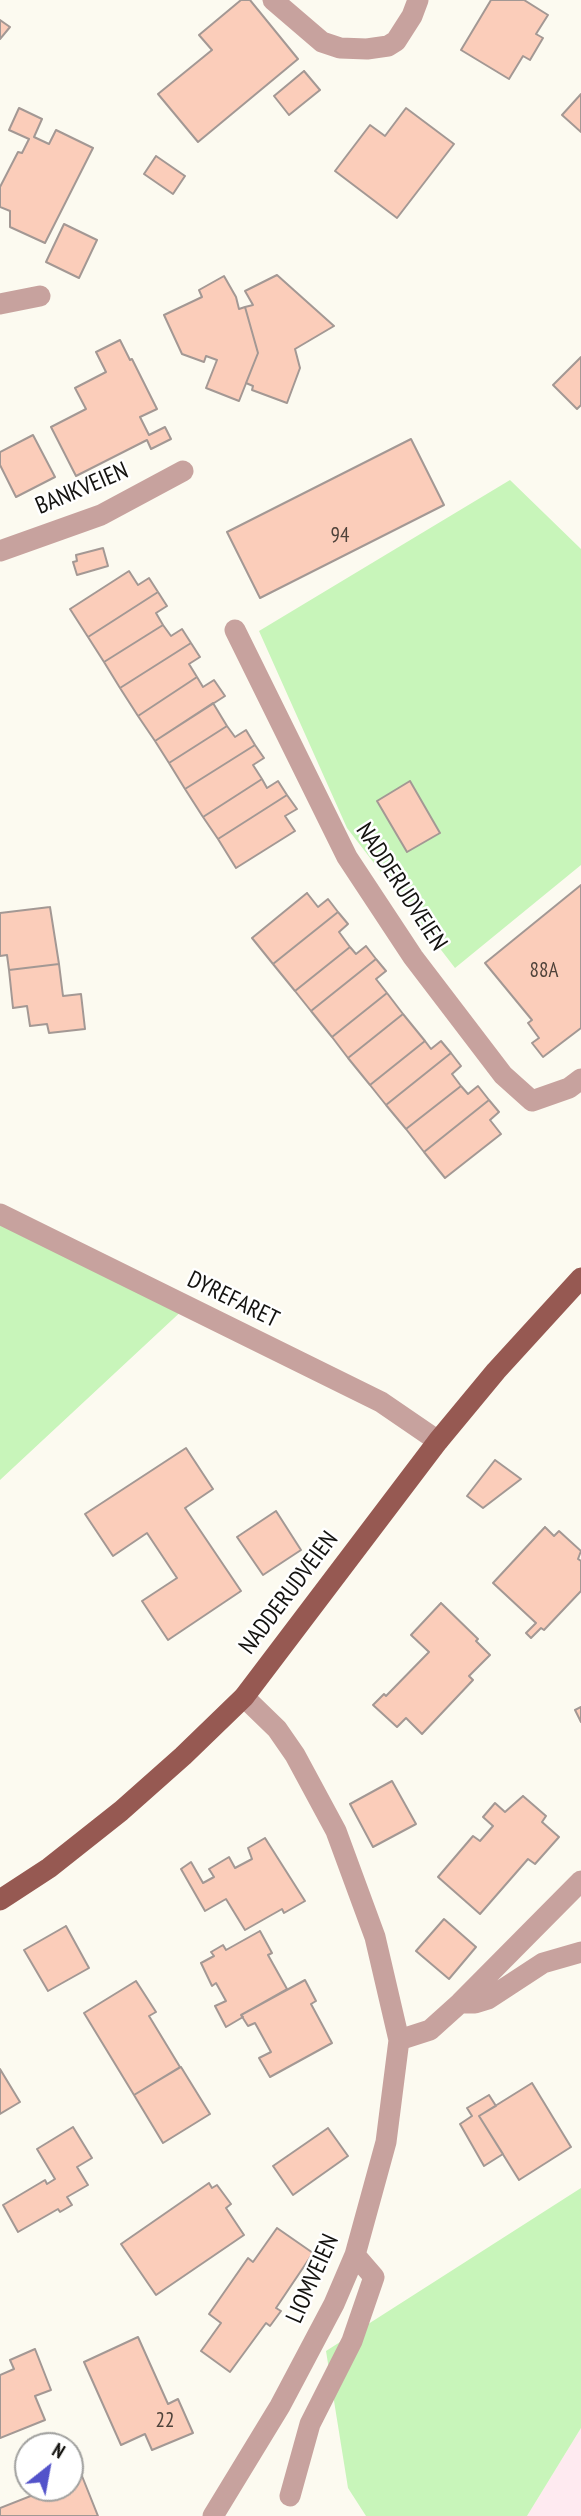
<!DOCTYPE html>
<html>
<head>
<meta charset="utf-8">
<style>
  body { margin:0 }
  #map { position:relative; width:581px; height:2516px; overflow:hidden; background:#fcfaf0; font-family:"PT Sans Narrow",sans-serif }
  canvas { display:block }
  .north { position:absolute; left:14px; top:2432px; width:70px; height:70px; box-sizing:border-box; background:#fff; border:2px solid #a1a19f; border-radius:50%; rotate:31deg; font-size:19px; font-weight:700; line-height:28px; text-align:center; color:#141310 }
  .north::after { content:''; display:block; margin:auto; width:24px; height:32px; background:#5353ca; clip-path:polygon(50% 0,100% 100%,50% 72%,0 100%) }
</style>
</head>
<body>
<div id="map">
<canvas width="581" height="2516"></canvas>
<div class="north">N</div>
</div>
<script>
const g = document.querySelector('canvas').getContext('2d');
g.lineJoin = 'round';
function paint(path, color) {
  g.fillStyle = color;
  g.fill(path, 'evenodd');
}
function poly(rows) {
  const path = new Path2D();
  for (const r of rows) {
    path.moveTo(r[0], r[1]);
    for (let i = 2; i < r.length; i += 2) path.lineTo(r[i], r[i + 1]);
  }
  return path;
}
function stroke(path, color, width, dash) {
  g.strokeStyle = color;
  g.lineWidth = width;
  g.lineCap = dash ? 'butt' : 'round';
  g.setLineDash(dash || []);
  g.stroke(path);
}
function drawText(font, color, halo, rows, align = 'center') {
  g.font = font + ' "PT Sans Narrow",sans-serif';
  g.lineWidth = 5;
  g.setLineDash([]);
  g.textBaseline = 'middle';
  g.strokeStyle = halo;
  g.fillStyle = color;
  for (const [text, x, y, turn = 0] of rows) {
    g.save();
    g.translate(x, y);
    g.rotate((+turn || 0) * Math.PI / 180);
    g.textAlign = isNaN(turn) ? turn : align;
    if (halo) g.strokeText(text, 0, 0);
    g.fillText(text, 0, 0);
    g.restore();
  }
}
paint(poly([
  [581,2428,581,2516,527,2516]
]), '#feeaf0');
paint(poly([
  [510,480,581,549,581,865,455,968,347,828,259,631],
  [0,1216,187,1306,0,1480],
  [581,2188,581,2428,527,2516,366,2516,348,2488,326,2351]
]), '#c8f5ba');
const building = poly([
  [241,0,250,0,298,59,198,142,158,94,212,50,199,35,241,0],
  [491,0,524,0,548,15,536,34,543,38,530,60,523,56,509,79,461,50,491,0],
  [0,20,10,27,0,39,0,20],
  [304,71,320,90,289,115,274,96,304,71],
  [581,94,581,132,562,115,581,94],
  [19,108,42,119,34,137,49,144,56,130,93,148,45,243,10,227,10,211,0,207,0,187,18,152,22,153,29,139,9,130,19,108],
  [406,108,454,144,397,218,335,171,370,125,385,136,406,108],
  [156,156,185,176,173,194,144,174,156,156],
  [64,224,97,240,79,278,46,262,64,224],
  [277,275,334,326,295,349,300,368,287,403,252,390,253,386,246,383,258,353,245,307,253,305,245,291,277,275],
  [224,276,236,297,239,309,245,307,258,353,239,401,206,388,217,360,206,356,204,362,182,354,164,315,202,297,199,290,224,276],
  [120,340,130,360,132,359,157,409,140,417,149,435,165,427,171,439,151,449,147,440,76,476,51,427,86,409,75,388,106,372,96,352,120,340],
  [581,357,581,405,577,409,553,385,581,357],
  [33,435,55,477,16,497,0,465,0,452,33,435],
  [411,439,444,505,260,598,227,532,411,439],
  [103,548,108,566,77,575,73,562,77,561,76,555,103,548],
  [129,571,138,585,149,578,158,592,88,637,70,609,129,571],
  [158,592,167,606,156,613,163,625,104,662,88,637,158,592],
  [163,625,171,636,182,629,191,643,120,688,104,662,163,625],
  [191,643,200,657,189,664,197,677,138,716,120,688,191,643],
  [197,677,203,687,214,680,225,696,155,741,138,716,197,677],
  [213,703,227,726,169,763,155,741,213,703],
  [227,726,235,737,246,730,255,745,185,789,169,763,227,726],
  [255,745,264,758,253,765,262,779,203,817,185,789,255,745],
  [262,779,267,788,278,781,287,795,218,839,203,817,262,779],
  [410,781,440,833,407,852,377,801,410,781],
  [287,795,297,809,285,816,295,831,236,868,218,839,287,795],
  [581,885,581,1028,543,1057,532,1043,539,1038,528,1023,532,1020,485,963,581,885],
  [307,893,318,907,328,899,338,912,273,964,252,938,307,893],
  [50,907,59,964,9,970,7,955,0,956,0,913,50,907],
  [338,912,348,924,339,932,350,947,295,991,273,964,338,912],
  [366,946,376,959,311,1011,295,991,350,947,356,954,366,946],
  [376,959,386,971,376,979,387,993,332,1037,311,1011,376,959],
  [59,964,63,996,81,994,85,1029,49,1033,47,1024,30,1026,27,1006,13,1008,9,970,59,964],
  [387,993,403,1014,348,1058,332,1037,387,993],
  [403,1014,425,1041,370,1085,348,1058,403,1014],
  [425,1041,431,1049,441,1041,451,1053,386,1105,370,1085,425,1041],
  [451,1053,461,1066,452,1074,461,1086,406,1129,386,1105,451,1053],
  [461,1086,468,1094,478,1086,489,1100,424,1152,406,1129,461,1086],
  [489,1100,499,1112,490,1120,501,1134,445,1178,424,1152,489,1100],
  [186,1448,213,1489,185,1508,241,1591,168,1640,142,1601,177,1578,147,1533,113,1556,85,1514,186,1448],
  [495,1460,521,1479,483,1508,467,1496,495,1460],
  [276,1511,301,1550,263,1575,237,1537,276,1511],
  [545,1527,554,1536,559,1531,581,1551,578,1559,581,1561,581,1591,544,1630,541,1628,531,1638,526,1633,536,1623,493,1583,545,1527],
  [441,1603,478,1639,476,1641,490,1655,469,1676,473,1680,422,1734,406,1718,397,1727,373,1705,384,1694,386,1696,429,1652,411,1635,441,1603],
  [581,1707,581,1722,575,1710,581,1707],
  [392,1781,416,1824,373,1847,350,1804,392,1781],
  [523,1796,546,1816,542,1822,559,1837,535,1864,528,1859,480,1914,438,1877,473,1836,480,1841,493,1826,483,1817,495,1803,505,1812,523,1796],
  [265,1838,305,1901,284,1913,282,1909,245,1930,226,1899,205,1911,181,1869,191,1862,203,1883,214,1877,209,1869,229,1857,235,1868,252,1859,248,1848,265,1838],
  [444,1919,476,1947,449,1979,416,1951,444,1919],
  [66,1926,89,1968,48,1991,24,1950,66,1926],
  [260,1931,272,1953,268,1955,287,1989,241,2015,243,2017,226,2027,215,2006,226,2001,216,1983,212,1986,201,1963,214,1956,211,1952,223,1945,226,1950,260,1931],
  [305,1980,316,2001,311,2004,332,2043,270,2077,259,2058,271,2052,255,2023,248,2026,241,2015,305,1980],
  [136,1981,156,2012,149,2016,180,2067,134,2095,84,2013,136,1981],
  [181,2067,210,2114,163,2143,134,2095,181,2067],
  [0,2069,20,2102,0,2114,0,2069],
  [532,2083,571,2147,519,2180,479,2116,532,2083],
  [489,2095,496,2106,479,2116,503,2154,484,2166,460,2124,472,2116,467,2108,489,2095],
  [73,2127,92,2158,77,2167,88,2185,67,2197,72,2205,60,2212,58,2209,18,2232,3,2205,45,2180,47,2184,55,2179,37,2149,73,2127],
  [328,2128,348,2156,293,2195,273,2166,328,2128],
  [209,2183,212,2188,217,2185,231,2204,226,2208,244,2235,156,2295,121,2244,209,2183],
  [277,2228,313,2253,276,2308,281,2311,270,2326,266,2323,230,2372,201,2351,221,2323,209,2314,248,2258,253,2262,277,2228],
  [138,2337,168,2404,178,2399,193,2433,152,2450,145,2434,121,2445,84,2362,138,2337],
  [35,2349,51,2390,35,2396,45,2420,0,2438,0,2375,14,2369,10,2360,35,2349],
  [82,2476,98,2516,0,2516,0,2508,51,2488,70,2488,70,2481,82,2476]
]);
paint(building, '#fbcdba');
stroke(building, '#a39894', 2);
stroke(poly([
  [273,0,322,42,340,48,367,49,388,46,396,41,412,16,418,0],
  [0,304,40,296],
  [0,551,101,515,183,471],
  [235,630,347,857,413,957,503,1075,532,1101,569,1088,581,1079],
  [0,1214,381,1402,438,1441],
  [460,2003,475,2003,488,1999,543,1963,581,1952],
  [399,2040,430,2030,460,2003,581,1881],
  [290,2496,310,2424,352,2341,374,2277,355,2255],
  [213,2516,280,2406,334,2304,355,2255,386,2142,399,2040,375,1937,336,1831,295,1755,277,1729,244,1697]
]), '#c7a29e', 21);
stroke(poly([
  [0,1900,49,1868,121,1811,183,1756,244,1697,438,1441,496,1371,581,1278]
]), '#965952', 21);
drawText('21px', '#4e423a', null, [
  ["94",340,536],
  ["88A",544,971],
  ["22",165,2421]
]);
drawText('24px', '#141310', '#fff', [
  ["BANKVEIEN",82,489,-23],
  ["NADDERUDVEIEN",401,887,57],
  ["DYREFARET",233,1300,26],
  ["NADDERUDVEIEN",289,1593,-53],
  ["LIOMVEIEN",313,2279,-66]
]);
</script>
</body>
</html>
